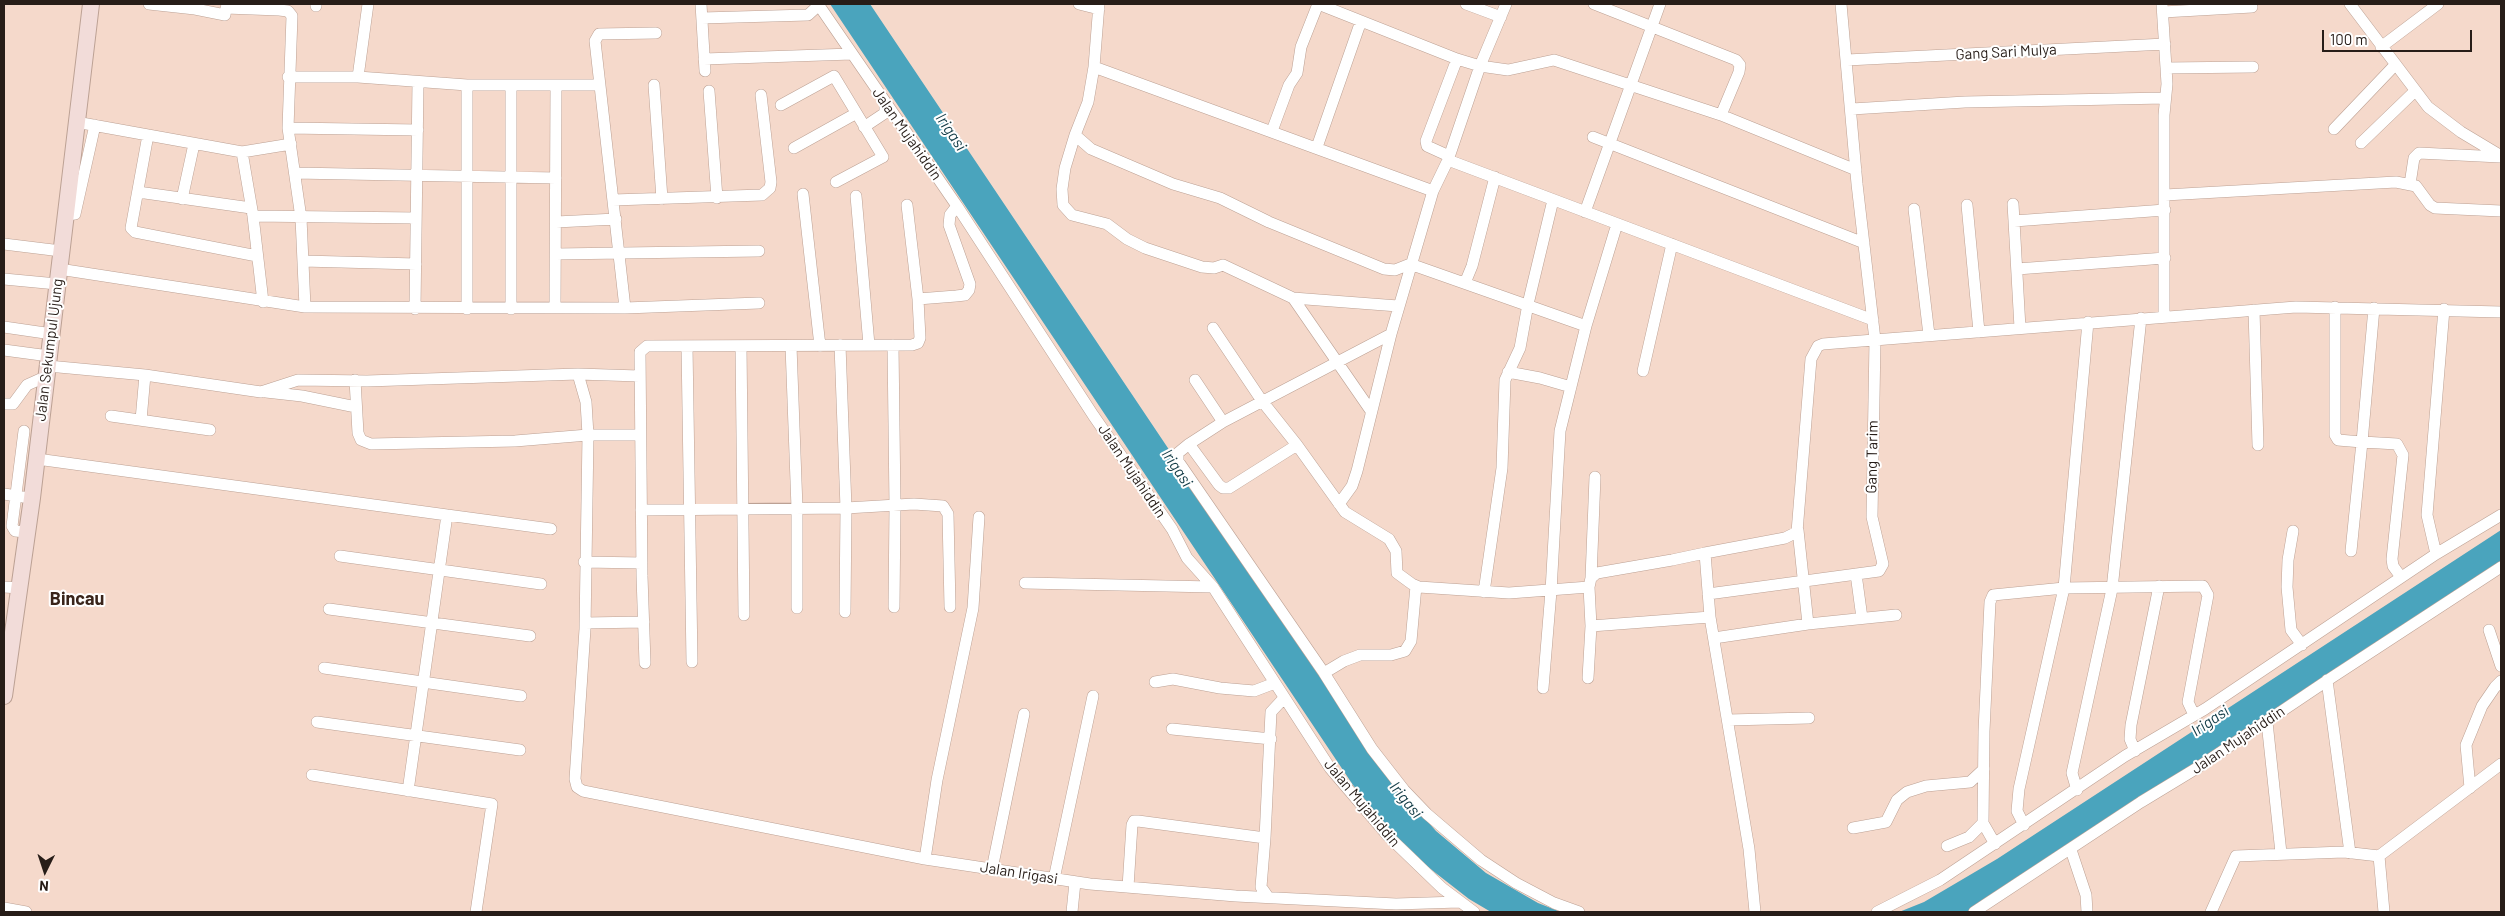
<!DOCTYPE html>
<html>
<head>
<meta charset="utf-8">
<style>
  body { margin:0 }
  #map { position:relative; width:2505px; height:916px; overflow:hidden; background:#f5d9cb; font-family:Barlow,sans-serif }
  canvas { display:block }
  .frame { position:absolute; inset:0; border:5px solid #271d18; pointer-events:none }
  .north { position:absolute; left:20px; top:846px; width:50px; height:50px; -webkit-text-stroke:4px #fff; paint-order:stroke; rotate:184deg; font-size:14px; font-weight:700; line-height:20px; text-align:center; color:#271d18 }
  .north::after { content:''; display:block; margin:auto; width:18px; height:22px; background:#271d18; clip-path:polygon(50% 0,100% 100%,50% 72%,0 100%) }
  .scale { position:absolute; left:2322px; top:30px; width:150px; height:22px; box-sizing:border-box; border:2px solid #271d18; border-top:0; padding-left:6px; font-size:15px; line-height:18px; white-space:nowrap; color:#271d18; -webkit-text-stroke:4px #fff; paint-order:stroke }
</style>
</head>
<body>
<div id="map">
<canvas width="2505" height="916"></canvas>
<div class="frame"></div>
<div class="north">N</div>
<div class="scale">100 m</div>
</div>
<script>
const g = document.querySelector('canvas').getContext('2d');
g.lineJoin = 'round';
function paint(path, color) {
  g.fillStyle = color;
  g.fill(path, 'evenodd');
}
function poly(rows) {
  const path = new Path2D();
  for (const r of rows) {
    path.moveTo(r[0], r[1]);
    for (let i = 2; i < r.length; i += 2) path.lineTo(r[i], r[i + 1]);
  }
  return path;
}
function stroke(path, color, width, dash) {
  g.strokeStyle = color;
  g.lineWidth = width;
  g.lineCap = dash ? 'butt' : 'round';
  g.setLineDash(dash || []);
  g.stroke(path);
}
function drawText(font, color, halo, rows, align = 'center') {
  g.font = font + ' Barlow,sans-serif';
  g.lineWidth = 4;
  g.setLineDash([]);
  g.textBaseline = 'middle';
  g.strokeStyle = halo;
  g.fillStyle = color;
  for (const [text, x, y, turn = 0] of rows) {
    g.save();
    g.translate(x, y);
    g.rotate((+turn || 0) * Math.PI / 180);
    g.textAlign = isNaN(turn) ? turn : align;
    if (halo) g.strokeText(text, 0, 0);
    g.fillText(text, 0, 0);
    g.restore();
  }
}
paint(poly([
  [830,4,870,4,1390,779,1436,831,1486,873,1538,903,1561,912,1491,912,1469,899,1428,867,1392,832,1353,785],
  [2501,530,2501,566,1970,912,1899,912,1924,902,1997,859]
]), '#4aa4bd');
const minor = poly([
  [149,4,195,9,225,15,226,8,279,10,288,11,292,16,288,128,301,218,305,307],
  [701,4,705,71],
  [818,4,957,206,1093,415,1172,529,1187,558,1213,587,1330,768,1388,836,1442,888,1474,912],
  [1079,4,1099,9],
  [1099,4,1094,67,1088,102,1075,135,1091,149,1173,184,1220,198,1269,222,1384,269,1395,270,1410,264,1586,326],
  [1318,4,1457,59],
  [1466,4,1501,17],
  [1594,4,1736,60,1740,65,1739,72,1721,115],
  [2162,4,2167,84,2164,115,2164,316],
  [2350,4,2428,107,2461,132,2501,156],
  [316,6,316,4],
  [2163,12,2252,7],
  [702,18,808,15,819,5],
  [2381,47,2438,4],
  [704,59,852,54],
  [1847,60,2165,44],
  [1094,67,1433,191],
  [2166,68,2253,67],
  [288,77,358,77,368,4],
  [358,77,467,85,599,85],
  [511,85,511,309],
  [654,85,662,199],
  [709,91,717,198],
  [781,105,834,76,883,157,836,182],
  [1852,109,1965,102,2165,98],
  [76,122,242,152,291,144],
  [864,127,885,113,885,102],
  [288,128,418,130],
  [2334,129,2395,65],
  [1272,131,1289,85,1297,73,1301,47,1318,4],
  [148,135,131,228,135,232,257,256],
  [1075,135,1065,168,1062,189,1063,205,1072,215,1107,224,1127,239,1145,248,1202,267,1214,268,1223,265,1293,298,1398,306],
  [1593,137,1864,243],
  [2361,143,2415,91],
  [1317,147,1361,21],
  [794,148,855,114],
  [242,152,253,216,263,302],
  [1449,156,1427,146,1426,141,1457,59,1480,66,1508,70,1554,60,1721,115,1856,170],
  [1448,160,1480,66,1506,4],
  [295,173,556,178],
  [2410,184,2414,158,2419,153,2500,157],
  [138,192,251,208],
  [803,194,820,346],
  [2165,195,2396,182,2416,186,2430,205,2435,208,2501,211],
  [856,196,869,345],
  [182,199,194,144],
  [613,200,762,195,770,188,771,182,761,95],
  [2013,204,2014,221],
  [907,205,918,299],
  [1967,205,1979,332],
  [1914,209,1929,335],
  [1585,212,1660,4],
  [65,215,75,214,95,125],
  [253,216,416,218],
  [556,222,616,219],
  [4,244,61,251],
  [556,254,759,251],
  [303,261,416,264],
  [59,269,305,307,625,308,759,303],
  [2017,269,2165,258],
  [4,279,57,284],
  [1465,283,1472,266,1495,177],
  [1293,298,1371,411],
  [2335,307,2335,435,2338,440,2362,442,2374,308],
  [555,308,556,85],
  [625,308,595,41,599,34,656,33],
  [415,309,418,82],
  [467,309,467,85],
  [2254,310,2258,445],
  [4,327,52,334],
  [1213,328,1262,401,1297,445,1229,488,1223,488,1219,485,1189,444,1223,422],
  [2020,328,2014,221,2165,210],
  [840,345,846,508,845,612],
  [893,345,895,506,894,607],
  [687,346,692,662],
  [741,346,744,615],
  [791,346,797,508,797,608],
  [4,350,49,356],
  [48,366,145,375,261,392,298,380,367,381,578,374,586,402,588,435,585,629,575,779,577,787,583,791,925,859],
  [1643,371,1672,244],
  [1508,372,1540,378,1571,387],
  [578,374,639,376],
  [355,380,358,433,361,440,371,444,515,441,588,435,640,435],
  [1195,380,1223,422,1391,334,1433,191,1448,160,1873,320],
  [266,392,302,396,356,407],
  [4,404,13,404,27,385,47,376],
  [111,416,210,430],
  [141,420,145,375],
  [24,431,12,526,15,531,27,532],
  [1189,444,1178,453,1178,461,1324,673,1372,749,1404,790,1427,814,1481,860,1516,883,1554,903,1579,912],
  [1297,445,1345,512,1389,539,1396,551,1397,573,1412,584,1419,587,1509,593,1589,587],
  [37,459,447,515,408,791],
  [4,494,23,497],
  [1339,504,1352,486,1357,471,1391,334],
  [641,510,846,508,914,504,943,506,948,514,950,607],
  [447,515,551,529],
  [979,517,973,608,937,780,925,859,1090,884,1236,896,1396,904,1459,902],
  [1798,530,1808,624],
  [2293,531,2288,560,2287,587,2291,630,2302,645],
  [2351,551,2362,442,2397,444,2403,455,2392,559,2393,566,2401,577],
  [1705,553,1710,617,1591,626,1589,587,1591,578,1597,573,1672,560,1705,553,1785,538,1797,532,1811,359,1818,346,1823,344,2296,307,2501,312],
  [2436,554,2427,515,2444,309],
  [340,556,541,584],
  [584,562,642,563],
  [1856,574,1862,618],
  [1591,578,1595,477],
  [1025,583,1213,587],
  [4,587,20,588],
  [1484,592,1502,468,1505,380,1520,348,1528,304,1553,200],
  [1708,594,1879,571,1883,564,1872,517,1875,340,1857,184,1841,4],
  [329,609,530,636],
  [1710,617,1749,849,1755,912],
  [585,623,644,622],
  [2489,630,2501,666],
  [1714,638,1808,624,1896,615],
  [645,663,642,576,640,352,647,346,912,345,918,343,920,338,918,299,956,296,965,295,969,290,970,284,949,225,950,215,957,206],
  [324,668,521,696],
  [1324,673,1344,661,1360,655,1391,655,1405,651,1411,641,1416,586],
  [1588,678,1591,626],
  [2327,680,2350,853],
  [1155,682,1173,679,1220,688,1254,691,1275,683],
  [1543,688,1551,591,1560,431,1586,326,1617,224],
  [1728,720,1809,718],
  [317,722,520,750],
  [2267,722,2281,853],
  [1172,729,1271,739],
  [2135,751,2130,739,2131,725,2159,586],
  [312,775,492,804,476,912],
  [2470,788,2466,745,2482,706,2495,687,2501,681],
  [2077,790,2072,773,2112,589,2141,318],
  [2024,825,2017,811,2019,789,2064,588,2088,322],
  [1853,828,1886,822,1897,800,1907,792,1926,786,1970,782,1984,769],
  [1265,838,1271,712,1284,698],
  [1995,844,1983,823,1984,731,1990,602,1993,595,2064,588,2203,586,2208,595,2188,702,2194,715],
  [1947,846,1969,837,1983,823],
  [2071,850,2086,895,2087,912],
  [2379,856,2501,764],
  [992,869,1024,714],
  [1054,879,1093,696],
  [1128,887,1132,825,1134,821,1138,821,1265,838,1261,887,1268,897],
  [4,908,26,912],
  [1072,912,1075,882],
  [1877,912,1940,880,2125,756,2205,709,2436,554,2501,515],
  [1974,912,2141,802,2197,768,2331,678,2501,567],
  [2211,912,2236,856,2344,852,2379,856,2384,912]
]);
const secondary = poly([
  [4,696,32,498,91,4]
]);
stroke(minor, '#bca194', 12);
stroke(secondary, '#bca194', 18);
stroke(minor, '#fff', 11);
stroke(secondary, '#f2dcd9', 16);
drawText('15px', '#271d18', '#fff', [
  ["Gang Sari Mulya",2006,52,-3],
  ["Jalan Mujahiddin",907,134,55],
  ["Jalan Sekumpul Ujung",49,350,-83],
  ["Gang Tarim",1872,457,-89],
  ["Jalan Mujahiddin",1132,471,56],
  ["Jalan Mujahiddin",2238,740,-34],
  ["Jalan Mujahiddin",1362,803,50],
  ["Jalan Irigasi",1019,873,9]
]);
drawText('italic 16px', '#133c47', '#fff', [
  ["Irigasi",951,132,56],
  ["Irigasi",1177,468,56],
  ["Irigasi",2210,721,-34],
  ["Irigasi",1406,800,51]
]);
drawText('bold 18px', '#39241a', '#fff', [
  ["Bincau",77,599]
]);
</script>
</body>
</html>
